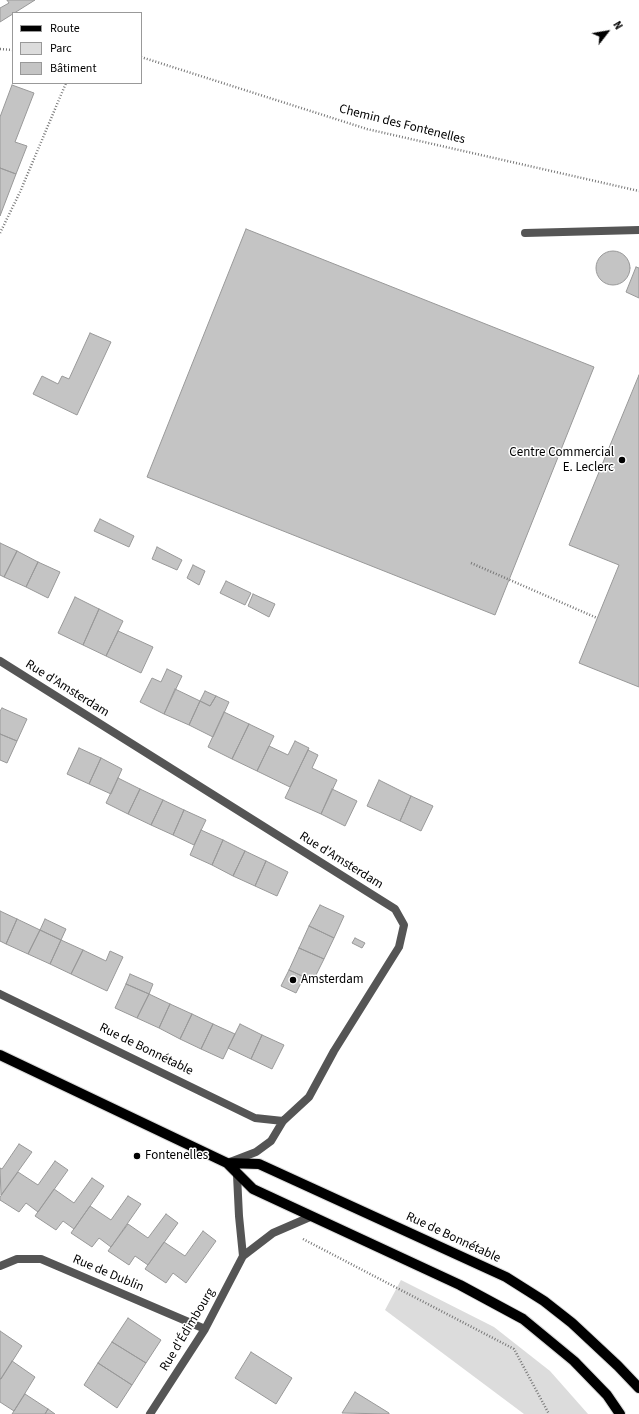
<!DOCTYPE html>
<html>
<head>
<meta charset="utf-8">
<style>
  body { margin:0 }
  #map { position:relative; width:639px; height:1414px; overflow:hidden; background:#fff; font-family:"Source Sans 3",sans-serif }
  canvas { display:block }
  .legend { position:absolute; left:12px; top:12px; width:130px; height:72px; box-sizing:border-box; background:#fff; border:1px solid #999; margin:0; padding:5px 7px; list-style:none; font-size:12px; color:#000 }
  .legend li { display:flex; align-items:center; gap:8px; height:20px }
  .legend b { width:20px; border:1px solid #999 }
  .north { position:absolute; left:587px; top:12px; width:40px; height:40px; -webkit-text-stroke:3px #fff; paint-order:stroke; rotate:59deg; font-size:11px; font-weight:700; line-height:16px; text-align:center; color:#000 }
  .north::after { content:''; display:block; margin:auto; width:14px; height:18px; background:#000; clip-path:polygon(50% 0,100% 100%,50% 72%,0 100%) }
</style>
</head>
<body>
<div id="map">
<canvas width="639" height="1414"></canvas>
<ul class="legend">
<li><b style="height:5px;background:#000"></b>Route</li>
<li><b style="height:11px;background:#dcdcdc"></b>Parc</li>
<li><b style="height:11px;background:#c4c4c4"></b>Bâtiment</li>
</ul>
<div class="north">N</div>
</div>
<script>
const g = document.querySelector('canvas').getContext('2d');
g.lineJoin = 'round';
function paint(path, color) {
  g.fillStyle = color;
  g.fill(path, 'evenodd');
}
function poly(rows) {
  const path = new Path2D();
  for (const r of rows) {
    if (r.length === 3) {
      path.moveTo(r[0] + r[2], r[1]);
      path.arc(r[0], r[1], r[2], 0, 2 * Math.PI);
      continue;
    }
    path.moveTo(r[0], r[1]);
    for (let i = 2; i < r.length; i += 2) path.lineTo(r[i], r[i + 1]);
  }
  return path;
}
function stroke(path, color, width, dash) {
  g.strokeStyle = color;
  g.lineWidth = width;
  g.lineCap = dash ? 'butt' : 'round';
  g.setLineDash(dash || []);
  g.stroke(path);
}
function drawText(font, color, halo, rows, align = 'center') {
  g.font = font + ' "Source Sans 3",sans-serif';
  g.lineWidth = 3;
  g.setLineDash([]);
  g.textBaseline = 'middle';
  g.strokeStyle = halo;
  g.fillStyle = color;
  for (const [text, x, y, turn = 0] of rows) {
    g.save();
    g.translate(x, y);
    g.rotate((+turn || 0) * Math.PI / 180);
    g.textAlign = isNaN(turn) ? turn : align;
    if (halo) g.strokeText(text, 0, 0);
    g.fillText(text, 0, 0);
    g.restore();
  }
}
paint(poly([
  [401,1280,494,1327,550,1371,588,1414,524,1414,385,1310]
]), '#dcdcdc');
const building = poly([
  [7,0,35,0,0,22,0,8,9,3,7,0],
  [12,85,34,93,15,142,27,146,16,174,0,168,0,117,12,85],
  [0,168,16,174,0,216,0,168],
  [246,229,594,367,495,615,147,477,246,229],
  [613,268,17],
  [636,267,639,268,639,298,626,292,636,267],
  [90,333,111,342,77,415,33,394,42,376,58,384,62,376,69,379,90,333],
  [639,375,639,687,579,663,619,565,569,545,639,375],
  [100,519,134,536,129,547,94,531,100,519],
  [0,543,17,551,4,577,0,575,0,543],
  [157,547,182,560,177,570,152,559,157,547],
  [17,551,38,562,26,587,4,577,17,551],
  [38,562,60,572,48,598,26,587,38,562],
  [193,565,205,571,199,585,187,578,193,565],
  [226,581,251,593,245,605,220,593,226,581],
  [253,594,275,604,269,617,248,606,253,594],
  [75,597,99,609,83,645,58,633,75,597],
  [99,609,123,621,106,656,83,645,99,609],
  [118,631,153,647,141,673,106,656,118,631],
  [167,669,182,676,164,714,140,702,152,678,161,682,167,669],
  [175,689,200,701,189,725,164,714,175,689],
  [205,691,216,696,210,706,200,701,205,691],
  [216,696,229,702,213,737,189,725,200,701,210,706,216,696],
  [2,708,27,719,17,741,0,734,0,711,2,708],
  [224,712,249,724,232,759,208,747,224,712],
  [249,724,274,736,257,771,232,759,249,724],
  [0,734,17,741,7,763,0,760,0,734],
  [295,741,309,748,290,787,257,771,269,746,288,755,295,741],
  [79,748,101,758,89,784,67,774,79,748],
  [308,750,318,755,312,768,337,780,321,814,285,798,308,750],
  [101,758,122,769,111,794,89,784,101,758],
  [118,778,140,789,128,814,106,803,118,778],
  [379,780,411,796,400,821,367,806,379,780],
  [140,789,163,800,151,825,128,814,140,789],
  [332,789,357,801,345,826,321,814,332,789],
  [411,796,433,806,421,831,400,821,411,796],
  [163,800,184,810,173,835,151,825,163,800],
  [184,810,206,820,194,845,173,835,184,810],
  [201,830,223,840,212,865,190,855,201,830],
  [223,840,245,851,233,876,212,865,223,840],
  [245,851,266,861,255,886,233,876,245,851],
  [266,861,288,872,277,896,255,886,266,861],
  [320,905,344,916,334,938,309,926,320,905],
  [0,911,17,919,6,944,0,941,0,911],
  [17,919,40,930,28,954,6,944,17,919],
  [45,919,66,929,61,940,40,930,45,919],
  [309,926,334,938,324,959,299,948,309,926],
  [40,930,61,940,50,964,28,954,40,930],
  [355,938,365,943,362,948,352,943,355,938],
  [61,940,83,950,71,974,50,964,61,940],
  [299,948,324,959,313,981,289,970,299,948],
  [83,950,106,961,110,951,123,957,107,991,71,974,83,950],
  [289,970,304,977,296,993,281,986,289,970],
  [130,974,153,984,149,994,126,984,130,974],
  [126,984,149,994,137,1018,115,1008,126,984],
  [149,994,170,1004,159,1028,137,1018,149,994],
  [170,1004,192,1014,180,1039,159,1028,170,1004],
  [192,1014,213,1024,201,1049,180,1039,192,1014],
  [213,1024,235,1034,223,1059,201,1049,213,1024],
  [240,1024,262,1035,251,1059,228,1048,240,1024],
  [262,1035,284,1045,272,1069,251,1059,262,1035],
  [19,1144,32,1152,1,1195,0,1168,2,1169,19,1144],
  [55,1161,68,1170,38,1212,26,1203,19,1212,0,1200,0,1197,18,1172,38,1185,55,1161],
  [92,1178,104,1186,74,1229,63,1221,56,1230,35,1216,54,1189,74,1203,92,1178],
  [128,1196,141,1204,111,1247,99,1238,92,1247,71,1233,90,1206,111,1220,128,1196],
  [166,1214,178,1223,148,1265,135,1256,129,1265,108,1251,128,1224,148,1238,166,1214],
  [203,1231,216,1241,186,1283,173,1273,166,1283,145,1269,164,1242,185,1256,203,1231],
  [128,1318,161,1340,146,1363,112,1342,128,1318],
  [0,1331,22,1346,1,1379,0,1378,0,1331],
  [112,1342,146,1363,132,1385,98,1363,112,1342],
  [251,1352,292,1378,276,1404,235,1378,251,1352],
  [12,1361,35,1377,14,1411,0,1402,0,1380,12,1361],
  [98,1363,132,1385,117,1408,84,1385,98,1363],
  [355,1392,389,1413,389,1414,342,1413,355,1392],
  [25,1394,48,1409,45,1414,12,1414,25,1394],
  [48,1409,55,1414,45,1414,48,1409]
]);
paint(building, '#c4c4c4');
stroke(building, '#999', 1);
const primary = poly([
  [0,1055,227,1163,253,1189,460,1285,523,1319,574,1361,607,1395,620,1414],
  [227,1163,259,1164,506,1277,544,1301,572,1323,618,1366,639,1388]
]);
stroke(primary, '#dbdbdb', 12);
stroke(poly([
  [0,49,13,50],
  [141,57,367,129,639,191],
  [0,233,20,192,66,83],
  [471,563,597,618],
  [303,1239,514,1349,549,1414]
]), '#777', 2.5, [1, 2]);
stroke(poly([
  [525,233,639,230]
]), '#555', 8);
stroke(poly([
  [0,661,395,909,404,925,399,947,334,1051,309,1097,283,1121,271,1141,256,1152,230,1162],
  [0,994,255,1118,283,1121],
  [237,1175,239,1216,243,1256],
  [0,1266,17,1259,41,1259,205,1329],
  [150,1414,205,1329,243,1256,273,1233,310,1217]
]), '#555', 8);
stroke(primary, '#000', 10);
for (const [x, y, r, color] of [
  [622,460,4,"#000"],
  [293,980,4,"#000"],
  [137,1156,4,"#000"]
]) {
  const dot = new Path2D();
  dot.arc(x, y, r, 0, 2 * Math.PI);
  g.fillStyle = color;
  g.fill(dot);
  stroke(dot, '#fff', 1.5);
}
drawText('13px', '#000', '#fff', [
  ["Chemin des Fontenelles",402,125,14],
  ["Rue d'Amsterdam",67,689,32],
  ["Rue d'Amsterdam",341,861,32],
  ["Rue de Bonnétable",146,1050,26],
  ["Rue de Bonnétable",453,1238,25],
  ["Rue de Dublin",108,1274,23],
  ["Rue d'Édimbourg",188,1330,-59]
]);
drawText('13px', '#000', '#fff', [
  ["Centre Commercial",614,453,"right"],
  ["E. Leclerc",614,468,"right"],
  ["Amsterdam",301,980],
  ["Fontenelles",145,1156]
], 'left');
</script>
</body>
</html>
